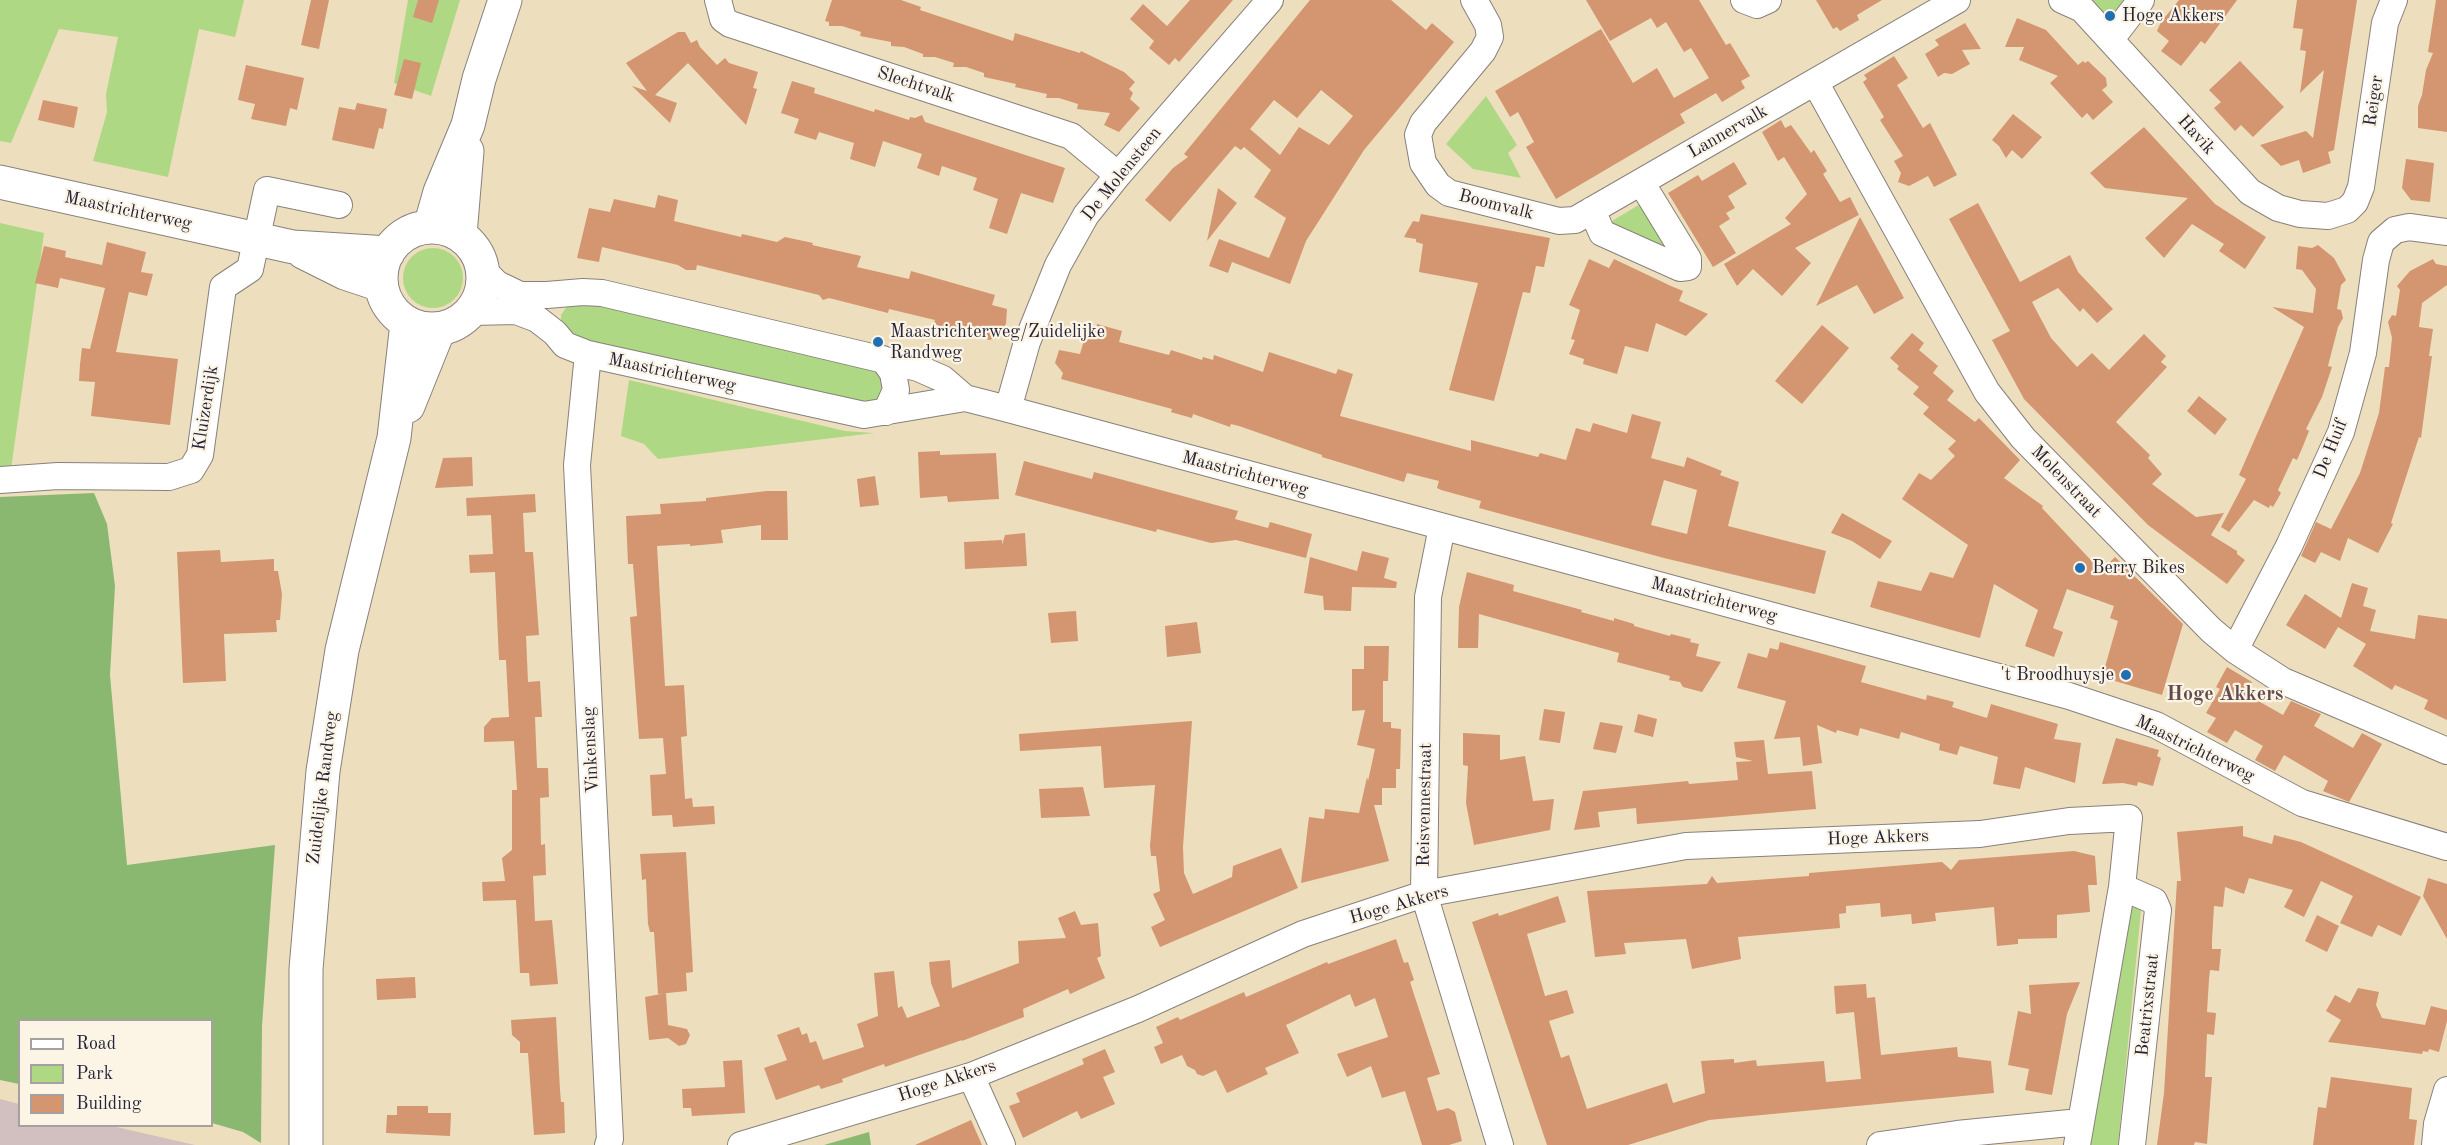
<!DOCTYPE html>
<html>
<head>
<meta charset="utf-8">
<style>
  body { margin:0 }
  #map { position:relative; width:2447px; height:1145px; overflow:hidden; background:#eddfbd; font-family:"Old Standard TT",serif }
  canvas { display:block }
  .legend { position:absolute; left:18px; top:1019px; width:195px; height:108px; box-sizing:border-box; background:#fcf5e5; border:2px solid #a5a1a1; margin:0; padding:8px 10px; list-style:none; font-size:18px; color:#22223b }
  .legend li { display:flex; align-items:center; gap:12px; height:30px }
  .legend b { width:30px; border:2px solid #a5a1a1 }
</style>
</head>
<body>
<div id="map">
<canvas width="2447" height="1145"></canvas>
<ul class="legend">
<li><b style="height:8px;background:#fff"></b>Road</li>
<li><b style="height:16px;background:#aed883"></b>Park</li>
<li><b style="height:16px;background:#d49571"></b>Building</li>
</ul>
</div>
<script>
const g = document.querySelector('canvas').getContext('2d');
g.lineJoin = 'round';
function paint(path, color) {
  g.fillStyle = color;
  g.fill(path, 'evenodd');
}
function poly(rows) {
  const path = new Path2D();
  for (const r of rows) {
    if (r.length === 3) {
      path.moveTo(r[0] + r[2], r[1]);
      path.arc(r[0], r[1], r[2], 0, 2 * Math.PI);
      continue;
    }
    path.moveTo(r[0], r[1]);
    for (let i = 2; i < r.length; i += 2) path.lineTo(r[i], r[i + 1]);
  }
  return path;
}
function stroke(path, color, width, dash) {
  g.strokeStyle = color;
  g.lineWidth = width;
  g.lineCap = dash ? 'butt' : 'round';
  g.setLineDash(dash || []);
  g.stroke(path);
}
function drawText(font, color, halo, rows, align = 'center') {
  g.font = font + ' "Old Standard TT",serif';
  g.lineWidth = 4.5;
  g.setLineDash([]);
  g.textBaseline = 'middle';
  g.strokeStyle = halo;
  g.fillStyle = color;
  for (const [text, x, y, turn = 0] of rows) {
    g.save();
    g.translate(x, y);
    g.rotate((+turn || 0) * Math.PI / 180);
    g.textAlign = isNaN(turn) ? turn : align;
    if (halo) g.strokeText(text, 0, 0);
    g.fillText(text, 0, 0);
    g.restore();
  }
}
paint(poly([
  [0,1099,19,1104,20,1126,112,1126,195,1145,0,1145]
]), '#d2bfc0');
paint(poly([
  [0,0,244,0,235,37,199,29,168,177,93,161,107,112,106,94,118,37,59,29,11,143,0,141],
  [408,0,460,0,431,96,394,83],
  [2085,0,2126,0,2118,11,2111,14,2103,12],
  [1486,96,1517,145,1508,153,1521,178,1473,169,1446,144],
  [1642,203,1675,256,1607,224],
  [0,223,44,233,11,469,0,469],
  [433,278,30],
  [578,300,873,364,889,387,875,409,581,347,561,329,561,315,568,305],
  [629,380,845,431,874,433,658,459,644,444,621,436],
  [2131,904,2141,910,2118,1145,2087,1145]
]), '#aed883');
paint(poly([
  [94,493,107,524,115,586,110,675,127,865,275,845,262,1026,261,1143,243,1132,212,1123,212,1020,20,1020,19,1084,0,1080,0,497],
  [869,1132,871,1145,824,1145,862,1134]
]), '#8ab871');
paint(poly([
  [311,0,329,0,319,49,301,45],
  [418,0,439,0,432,23,413,17],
  [832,0,901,0,921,7,920,10,1013,41,1015,33,1080,53,1081,51,1124,72,1135,82,1129,89,1133,93,1130,99,1140,108,1119,132,1104,125,1110,113,1077,109,1078,104,1059,98,1046,98,1047,94,1015,87,1016,84,984,77,984,73,966,67,953,67,954,63,935,57,923,57,923,54,904,47,891,46,891,42,860,36,861,32,842,26,829,26,829,22,825,21],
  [1190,0,1233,0,1179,62,1175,58,1169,65,1149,48,1154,41,1130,19,1143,4,1167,26],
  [1310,0,1391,0,1426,30,1432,23,1454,42,1364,150,1306,241,1290,284,1232,262,1228,273,1209,266,1219,239,1269,258,1286,218,1254,197,1271,170,1244,147,1241,150,1235,146,1170,222,1145,200,1173,168,1188,157,1184,154],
  [1321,90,1353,116,1329,145,1299,127,1280,155,1250,129,1274,100,1297,118],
  [1586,0,1699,0,1726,45,1730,43,1750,76,1741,81,1745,88,1722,102,1716,93,1680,114,1685,123,1556,199,1526,147,1534,142,1518,112,1510,117,1495,91,1601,29,1633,83,1657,68,1674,98,1709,78,1691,48,1684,52,1666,22,1657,28,1651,18,1610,41],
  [1816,0,1882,0,1857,15,1859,20,1840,31,1837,27,1833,29],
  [2179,0,2237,0,2205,44,2201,41,2181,66,2161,51,2169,41,2157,31,2161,22],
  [2297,0,2357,0,2334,150,2328,152,2331,163,2303,173,2299,160,2281,166,2260,145,2306,131,2313,138,2324,70,2300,93,2306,51,2300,50,2303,29,2293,28],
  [2436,0,2447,0,2447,132,2418,128,2418,106,2422,95,2426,70,2433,53,2428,52],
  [2017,18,2046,30,2078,65,2083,61,2085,63,2088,61,2106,78,2107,86,2102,90,2113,102,2093,120,2087,113,2082,118,2050,83,2058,76,2019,60,2024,47,2005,47],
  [1965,23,1981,49,1962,50,1970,64,1952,74,1944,73,1938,77,1925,54,1939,45,1935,40],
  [678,32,685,32,691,43,697,40,700,47,717,65,725,58,729,63,758,72,753,88,757,89,746,125,688,63,655,95,677,103,670,123,632,86,647,91,626,63],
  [1894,56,1908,78,1897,85,1923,128,1930,123,1957,175,1934,187,1928,176,1909,186,1898,182,1901,173,1894,161,1903,156,1880,120,1884,117,1863,82,1867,79,1864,75],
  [404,59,421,63,412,99,394,95],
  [2240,61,2284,107,2253,137,2241,125,2235,131,2214,108,2221,102,2209,90],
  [246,65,304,78,297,110,290,108,286,126,251,119,255,104,238,100],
  [792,81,815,88,814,93,874,112,875,109,909,120,910,117,915,118,922,115,925,122,1065,168,1053,203,1021,193,1007,234,989,228,998,199,973,190,977,178,942,166,939,176,917,168,922,154,883,141,875,167,850,159,854,143,819,132,816,140,794,133,799,119,781,113],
  [43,100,78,107,74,128,38,120],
  [357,103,387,109,383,129,379,128,374,149,332,140,339,107,355,110],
  [2013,114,2042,137,2022,159,2012,150,2006,158,1999,146,1992,140],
  [1781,120,1785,128,1791,125,1811,153,1814,150,1827,171,1823,174,1840,202,1850,197,1859,215,1795,248,1811,263,1782,296,1753,269,1737,286,1724,264,1791,224,1785,218,1807,194,1784,157,1778,161,1762,132],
  [2144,127,2215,204,2266,237,2245,269,2219,251,2224,244,2192,224,2164,258,2145,238,2188,198,2105,188,2090,173],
  [2406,159,2434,163,2430,202,2411,200,2402,188],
  [1734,162,1747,184,1728,196,1735,208,1726,213,1730,219,1719,226,1736,253,1713,267,1668,193,1698,175,1702,181],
  [1218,188,1237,203,1207,241],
  [658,195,678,200,674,221,741,237,742,234,777,242,785,237,813,243,812,245,861,256,857,267,909,279,911,271,995,295,992,305,1007,309,1006,324,1002,329,1000,338,988,340,982,336,951,328,944,329,934,323,935,320,889,309,888,313,829,298,823,300,819,295,697,265,696,270,686,270,678,265,602,247,599,262,577,258,589,208,610,212,614,199,655,208],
  [1978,203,2020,282,2070,255,2078,272,2113,309,2097,323,2083,308,2080,312,2058,288,2032,302,2051,338,2077,367,2092,353,2109,370,2144,334,2166,356,2161,362,2167,367,2116,422,2150,455,2148,458,2162,474,2152,484,2196,517,2224,513,2211,535,2237,551,2237,554,2245,560,2227,584,2148,525,2024,399,1992,340,2010,331,1949,219],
  [1421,214,1550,238,1544,267,1536,266,1530,293,1523,292,1494,401,1449,390,1478,283,1419,272,1423,244,1416,242,1416,239,1404,237,1413,221,1419,222],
  [1860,217,1904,298,1874,314,1857,285,1816,306],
  [107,242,146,252,141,272,153,274,147,296,129,292,116,352,178,359,170,425,91,416,95,382,79,381,80,364,82,348,90,349,105,288,60,278,58,288,35,283,44,246,66,251,65,257,102,265],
  [2318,245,2334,258,2346,280,2341,285,2337,309,2341,310,2343,318,2338,327,2328,366,2332,367,2322,397,2306,429,2309,431,2303,446,2297,460,2293,458,2278,490,2281,493,2273,507,2270,505,2269,508,2254,500,2229,532,2221,527,2246,479,2239,475,2304,327,2272,307,2313,313,2316,289,2302,270,2296,269,2298,246,2312,248],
  [1589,259,1609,268,1614,259,1671,286,1683,291,1679,301,1708,314,1686,336,1656,323,1648,352,1625,346,1617,374,1583,364,1584,359,1569,354,1575,340,1571,339,1580,310,1569,305],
  [2433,259,2436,264,2447,266,2447,285,2422,303,2419,327,2433,329,2429,356,2432,356,2421,438,2419,437,2391,523,2393,524,2378,553,2348,538,2340,561,2321,552,2315,563,2301,556,2316,522,2331,529,2360,473,2379,413,2385,367,2389,367,2392,338,2388,322,2392,315,2396,316,2400,290,2397,286,2410,271],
  [1097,324,1122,331,1119,342,1169,355,1171,350,1202,360,1203,357,1213,360,1214,355,1263,372,1269,352,1336,374,1338,369,1353,374,1340,416,1471,451,1471,440,1538,457,1540,453,1566,460,1576,428,1590,432,1593,423,1627,433,1632,414,1661,422,1651,458,1684,467,1687,457,1722,471,1720,475,1739,482,1728,526,1826,551,1815,594,1664,558,1479,508,1481,501,1441,490,1437,488,1439,481,1407,473,1404,482,1322,457,1322,455,1239,426,1231,424,1230,427,1193,414,1192,418,1174,413,1171,412,1172,409,1061,379,1063,373,1055,363,1059,350,1080,354,1086,333,1094,336],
  [1664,480,1697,490,1687,534,1651,525],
  [1822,325,1849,348,1802,404,1775,381],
  [1912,333,1924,343,1919,350,1938,366,1933,373,1954,391,1947,400,1975,422,1979,418,2020,460,2004,478,2043,506,2042,508,2101,571,2115,557,2183,624,2162,695,2115,681,2116,678,2103,674,2118,621,2110,618,2114,606,2067,589,2053,628,2063,632,2054,657,2025,646,2038,610,1994,584,1980,638,1870,607,1878,581,1921,591,1930,572,1953,578,1968,545,1902,499,1919,473,1931,480,1955,456,1948,449,1956,441,1923,414,1929,407,1913,394,1919,387,1897,369,1899,366,1890,358],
  [2199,396,2227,419,2215,435,2187,411],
  [940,451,940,455,996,453,999,499,948,502,947,496,920,498,918,452],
  [472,457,473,486,435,488,443,458],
  [1024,461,1092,479,1094,472,1238,511,1235,519,1268,528,1270,522,1312,534,1306,558,1236,540,1211,543,1157,529,1156,532,1015,495],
  [875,476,879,505,860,507,857,479],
  [767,491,787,491,788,540,761,540,761,525,721,530,723,543,690,546,690,544,657,546,665,686,684,685,687,736,681,737,685,799,692,798,693,807,714,806,715,824,673,827,672,815,652,816,650,775,666,774,663,738,639,739,630,617,637,616,633,564,628,564,626,516,661,514,660,504,706,501,706,498],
  [535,494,536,512,523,513,525,552,533,552,539,635,526,636,528,682,540,681,542,717,535,717,537,768,548,768,549,797,540,798,541,845,545,844,546,875,533,876,535,921,552,920,558,984,530,986,529,973,520,973,516,900,483,901,482,882,505,881,502,858,512,850,512,790,517,790,514,741,484,742,484,727,492,718,509,717,506,660,499,660,495,572,470,573,469,555,493,554,491,515,467,516,466,498],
  [1842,513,1892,541,1880,559,1852,541,1831,533],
  [1025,533,1027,566,965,569,964,542,1002,540,1002,545,1005,535],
  [220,550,221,562,274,559,274,571,278,571,282,594,280,620,276,620,277,632,224,634,226,681,183,683,177,552],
  [1362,551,1389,558,1384,578,1397,582,1396,588,1352,587,1351,611,1324,610,1323,596,1304,593,1310,557,1357,571],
  [1467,572,1514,585,1513,591,1582,610,1581,612,1614,621,1614,618,1634,624,1634,626,1670,636,1671,634,1691,639,1690,642,1699,644,1696,656,1721,662,1702,692,1683,687,1680,682,1669,680,1670,676,1617,662,1619,653,1479,614,1478,648,1458,648,1459,607],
  [2352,583,2368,588,2363,606,2376,610,2370,631,2415,639,2418,615,2447,619,2447,720,2424,709,2428,700,2395,685,2392,690,2353,666,2366,644,2338,627,2325,649,2286,625,2305,594,2341,618],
  [1076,611,1078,641,1051,643,1048,613],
  [1197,622,1201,653,1167,657,1165,626],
  [1780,642,1866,666,1861,682,1926,700,1927,695,1954,702,1952,707,1987,718,1991,704,2058,724,2054,739,2081,743,2075,783,2025,767,2020,789,1993,784,1998,757,1960,746,1957,755,1939,750,1940,744,1901,732,1899,739,1860,728,1858,736,1837,730,1836,733,1817,725,1822,763,1803,766,1800,737,1774,739,1786,701,1737,688,1748,653,1767,658,1770,648,1778,650],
  [1364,646,1389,646,1388,681,1383,681,1383,722,1391,722,1391,728,1401,729,1400,769,1396,769,1396,788,1382,788,1382,805,1374,805,1389,861,1301,883,1309,817,1324,819,1325,809,1359,813,1367,777,1368,781,1375,749,1357,745,1365,710,1352,711,1352,669,1364,669],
  [2227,667,2252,682,2246,694,2283,715,2291,701,2321,714,2314,726,2353,748,2362,733,2382,744,2349,802,2323,791,2328,781,2284,755,2275,771,2255,760,2263,746,2235,730,2227,743,2207,732,2216,718,2206,713,2220,689,2216,687],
  [1544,709,1565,712,1560,743,1539,740],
  [1638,714,1657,719,1653,737,1634,732],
  [1192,721,1183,847,1184,873,1193,894,1232,877,1233,866,1281,848,1298,888,1160,947,1151,927,1165,920,1153,894,1160,891,1156,856,1151,856,1150,846,1155,785,1104,788,1101,746,1020,751,1019,734],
  [1600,722,1623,726,1616,753,1593,749],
  [1463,733,1500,735,1500,760,1525,756,1533,801,1554,799,1550,830,1474,845,1466,803,1468,766,1463,765],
  [2116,738,2159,750,2157,756,2161,758,2153,786,2138,782,2137,786,2123,783,2102,784],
  [1764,740,1768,774,1812,771,1816,809,1637,824,1636,808,1598,812,1600,827,1574,830,1583,791,1688,781,1689,784,1738,780,1736,762,1753,761,1736,757,1734,742],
  [1083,787,1090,816,1041,818,1039,789],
  [2243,826,2243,836,2272,844,2274,835,2301,842,2421,897,2401,936,2378,925,2372,937,2340,923,2353,896,2321,881,2304,917,2284,907,2293,890,2249,878,2244,894,2225,887,2223,907,2214,906,2212,940,2212,949,2221,949,2219,971,2210,970,2209,979,2207,1012,2216,1013,2214,1035,2207,1034,2205,1077,2212,1077,2207,1144,2195,1142,2194,1145,2157,1145,2164,1093,2177,881,2181,881,2177,832],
  [2074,851,2095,856,2097,885,2088,885,2090,912,2057,915,2057,938,2018,939,2018,944,1997,946,1994,907,1935,913,1936,921,1912,924,1911,914,1881,917,1880,903,1846,906,1846,913,1839,914,1840,928,1738,937,1741,959,1692,969,1686,939,1624,943,1626,954,1595,957,1587,891,1707,884,1712,876,1717,883,1809,876,1809,873,1942,862,1951,870,1959,860],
  [686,852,693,972,686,973,687,991,658,994,654,932,650,932,648,924,646,879,642,880,640,854],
  [2428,878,2447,884,2447,939,2423,896],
  [1558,896,1566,922,1527,934,1545,996,1567,990,1574,1013,1549,1021,1561,1058,1569,1055,1587,1109,1667,1083,1673,1103,1705,1093,1701,1061,1734,1059,1734,1063,1756,1060,1757,1066,1824,1061,1826,1082,1861,1079,1854,1012,1836,1014,1834,986,1866,984,1867,998,1875,997,1881,1055,1957,1047,1958,1057,1991,1061,1994,1093,1709,1120,1628,1145,1547,1145,1472,922,1498,913,1499,916],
  [1075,911,1081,925,1098,923,1101,956,1097,958,1105,978,1070,994,1068,989,1023,1009,1024,1017,962,1041,962,1040,885,1067,884,1064,842,1079,843,1082,821,1089,819,1085,776,1100,764,1068,787,1060,777,1035,799,1027,802,1035,807,1033,810,1043,816,1041,823,1060,864,1047,857,1024,878,1016,874,973,894,971,898,1008,902,1006,907,1018,940,1006,931,983,929,962,950,960,952,988,1019,963,1018,941,1066,938,1058,918],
  [2317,915,2339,926,2327,952,2305,941],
  [1396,939,1404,963,1408,962,1414,980,1410,982,1440,1074,1427,1078,1437,1111,1448,1108,1455,1112,1462,1141,1449,1145,1422,1145,1405,1091,1382,1098,1371,1066,1347,1077,1337,1054,1388,1037,1375,998,1355,1007,1350,994,1286,1025,1299,1053,1265,1068,1268,1074,1227,1093,1216,1070,1203,1076,1197,1074,1195,1070,1187,1066,1182,1055,1161,1064,1154,1047,1163,1043,1156,1027,1178,1017,1180,1020,1244,992,1246,997,1327,962,1328,964],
  [415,977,416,998,377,1000,376,979],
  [2080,982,2067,1014,2052,1095,2025,1090,2029,1069,2008,1065,2018,1011,2031,1014,2029,985],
  [2358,988,2379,992,2376,1005,2382,1018,2425,1025,2431,1006,2447,1010,2447,1021,2439,1052,2429,1049,2428,1052,2423,1051,2422,1054,2328,1042,2341,1020,2326,1011,2335,995,2350,1003],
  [666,993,668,1025,687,1029,690,1035,686,1044,679,1046,668,1038,649,1040,645,997],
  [556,1017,560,1090,561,1102,564,1102,565,1133,534,1135,528,1053,520,1053,520,1042,512,1035,511,1020],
  [1105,1049,1115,1072,1103,1077,1115,1104,1081,1119,1077,1111,1023,1138,1009,1106,1020,1102,1016,1093,1084,1064,1082,1059],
  [742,1060,745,1113,692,1116,691,1108,683,1108,682,1089,725,1087,723,1061],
  [2331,1077,2412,1088,2409,1119,2417,1120,2414,1145,2313,1145,2318,1107,2326,1108],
  [397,1106,428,1106,428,1113,451,1113,450,1136,386,1133,387,1115,397,1115],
  [971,1120,982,1145,915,1145,960,1125]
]), '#d49571');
const minor = poly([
  [718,0,723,19,730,24,1071,136,1118,175],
  [1474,0,1488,25,1490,37,1483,51,1423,123,1418,135,1423,163,1438,185,1449,193,1559,221,1575,220,1957,0],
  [1744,0,1757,5,1768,0],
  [2062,0,2082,9,2250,192,2278,208,2300,214,2328,216,2347,210,2355,202,2361,187,2385,23,2394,0],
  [2111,39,2141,0],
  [1815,82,1987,392,2023,438,2211,630,2235,650,2283,681,2447,751],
  [1592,210,1602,233,1680,268,1688,267,1688,259,1641,182],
  [483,270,497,284,520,295,547,295,583,292,602,293,918,368,943,379,965,398],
  [470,312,516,311,537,319,555,333,565,345,588,354,864,415,965,398,1008,409,2069,696,2156,725,2302,803,2447,847],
  [588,354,577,465,610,1139,608,1145],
  [883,359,893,373,896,390,886,412],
  [1008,409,1027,342,1058,265,1086,215,1118,175,1270,0],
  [0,480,58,476,169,477,191,470,200,455,223,287,250,269,267,190,339,205],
  [1442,527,1428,597,1424,894,1500,1145],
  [2235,650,2289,546,2341,432,2363,353,2376,260,2381,242,2395,230,2409,227,2447,232],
  [2122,887,2154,901,2158,910,2132,1145],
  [971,1076,1002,1145],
  [741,1145,971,1076,1138,1009,1303,934,1424,894,1686,846,1980,834,2069,821,2129,818,2122,887,2077,1145],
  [1880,1145,1957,1134,2080,1122],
  [2435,1145,2437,1124,2447,1090]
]);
const major = poly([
  [0,182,293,247,388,253],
  [430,227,440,192,468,125,479,79,505,0],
  [432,278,51],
  [460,235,467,151],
  [303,252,345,273,381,285],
  [408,406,439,329],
  [306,1145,306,969,323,771,342,650,394,438,407,323]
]);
stroke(minor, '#88807c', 28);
stroke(major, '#88807c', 35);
stroke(minor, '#fff', 26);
stroke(major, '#fff', 33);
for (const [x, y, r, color] of [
  [2110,16,6,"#1f6fb2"],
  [878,342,6,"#1f6fb2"],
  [2080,568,6,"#1f6fb2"],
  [2126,675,6,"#1f6fb2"]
]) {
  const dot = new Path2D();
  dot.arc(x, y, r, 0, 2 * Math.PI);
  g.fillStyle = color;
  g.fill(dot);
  stroke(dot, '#fcf5e5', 2);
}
drawText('18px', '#22223b', '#fcf5e5', [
  ["Hoge Akkers",2122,16],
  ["Maastrichterweg/Zuidelijke",890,332],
  ["Randweg",890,353],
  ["Berry Bikes",2092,568],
  ["'t Broodhuysje",2114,675,"right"]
], 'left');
drawText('18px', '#22223b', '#fcf5e5', [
  ["Slechtvalk",916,85,18],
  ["Reiger",2374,101,-82],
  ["Lannervalk",1728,132,-30],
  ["Havik",2196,135,48],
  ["De Molensteen",1122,174,-51],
  ["Boomvalk",1496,205,14],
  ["Maastrichterweg",128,211,12],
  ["Maastrichterweg",672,373,12],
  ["Kluizerdijk",206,408,-81],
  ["De Huif",2331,449,-68],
  ["Maastrichterweg",1245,474,15],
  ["Molenstraat",2066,482,46],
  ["Maastrichterweg",1714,600,15],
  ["Maastrichterweg",2195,749,26],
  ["Vinkenslag",591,750,-93],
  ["Zuidelijke Randweg",323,788,-83],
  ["Reisvennestraat",1425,805,-89],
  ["Hoge Akkers",1878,838,-2],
  ["Hoge Akkers",1399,905,-16],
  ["Beatrixstraat",2148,1005,-84],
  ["Hoge Akkers",947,1081,-18]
]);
drawText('bold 20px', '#604a4e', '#fcf5e5', [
  ["Hoge Akkers",2225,695]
]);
</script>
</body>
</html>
